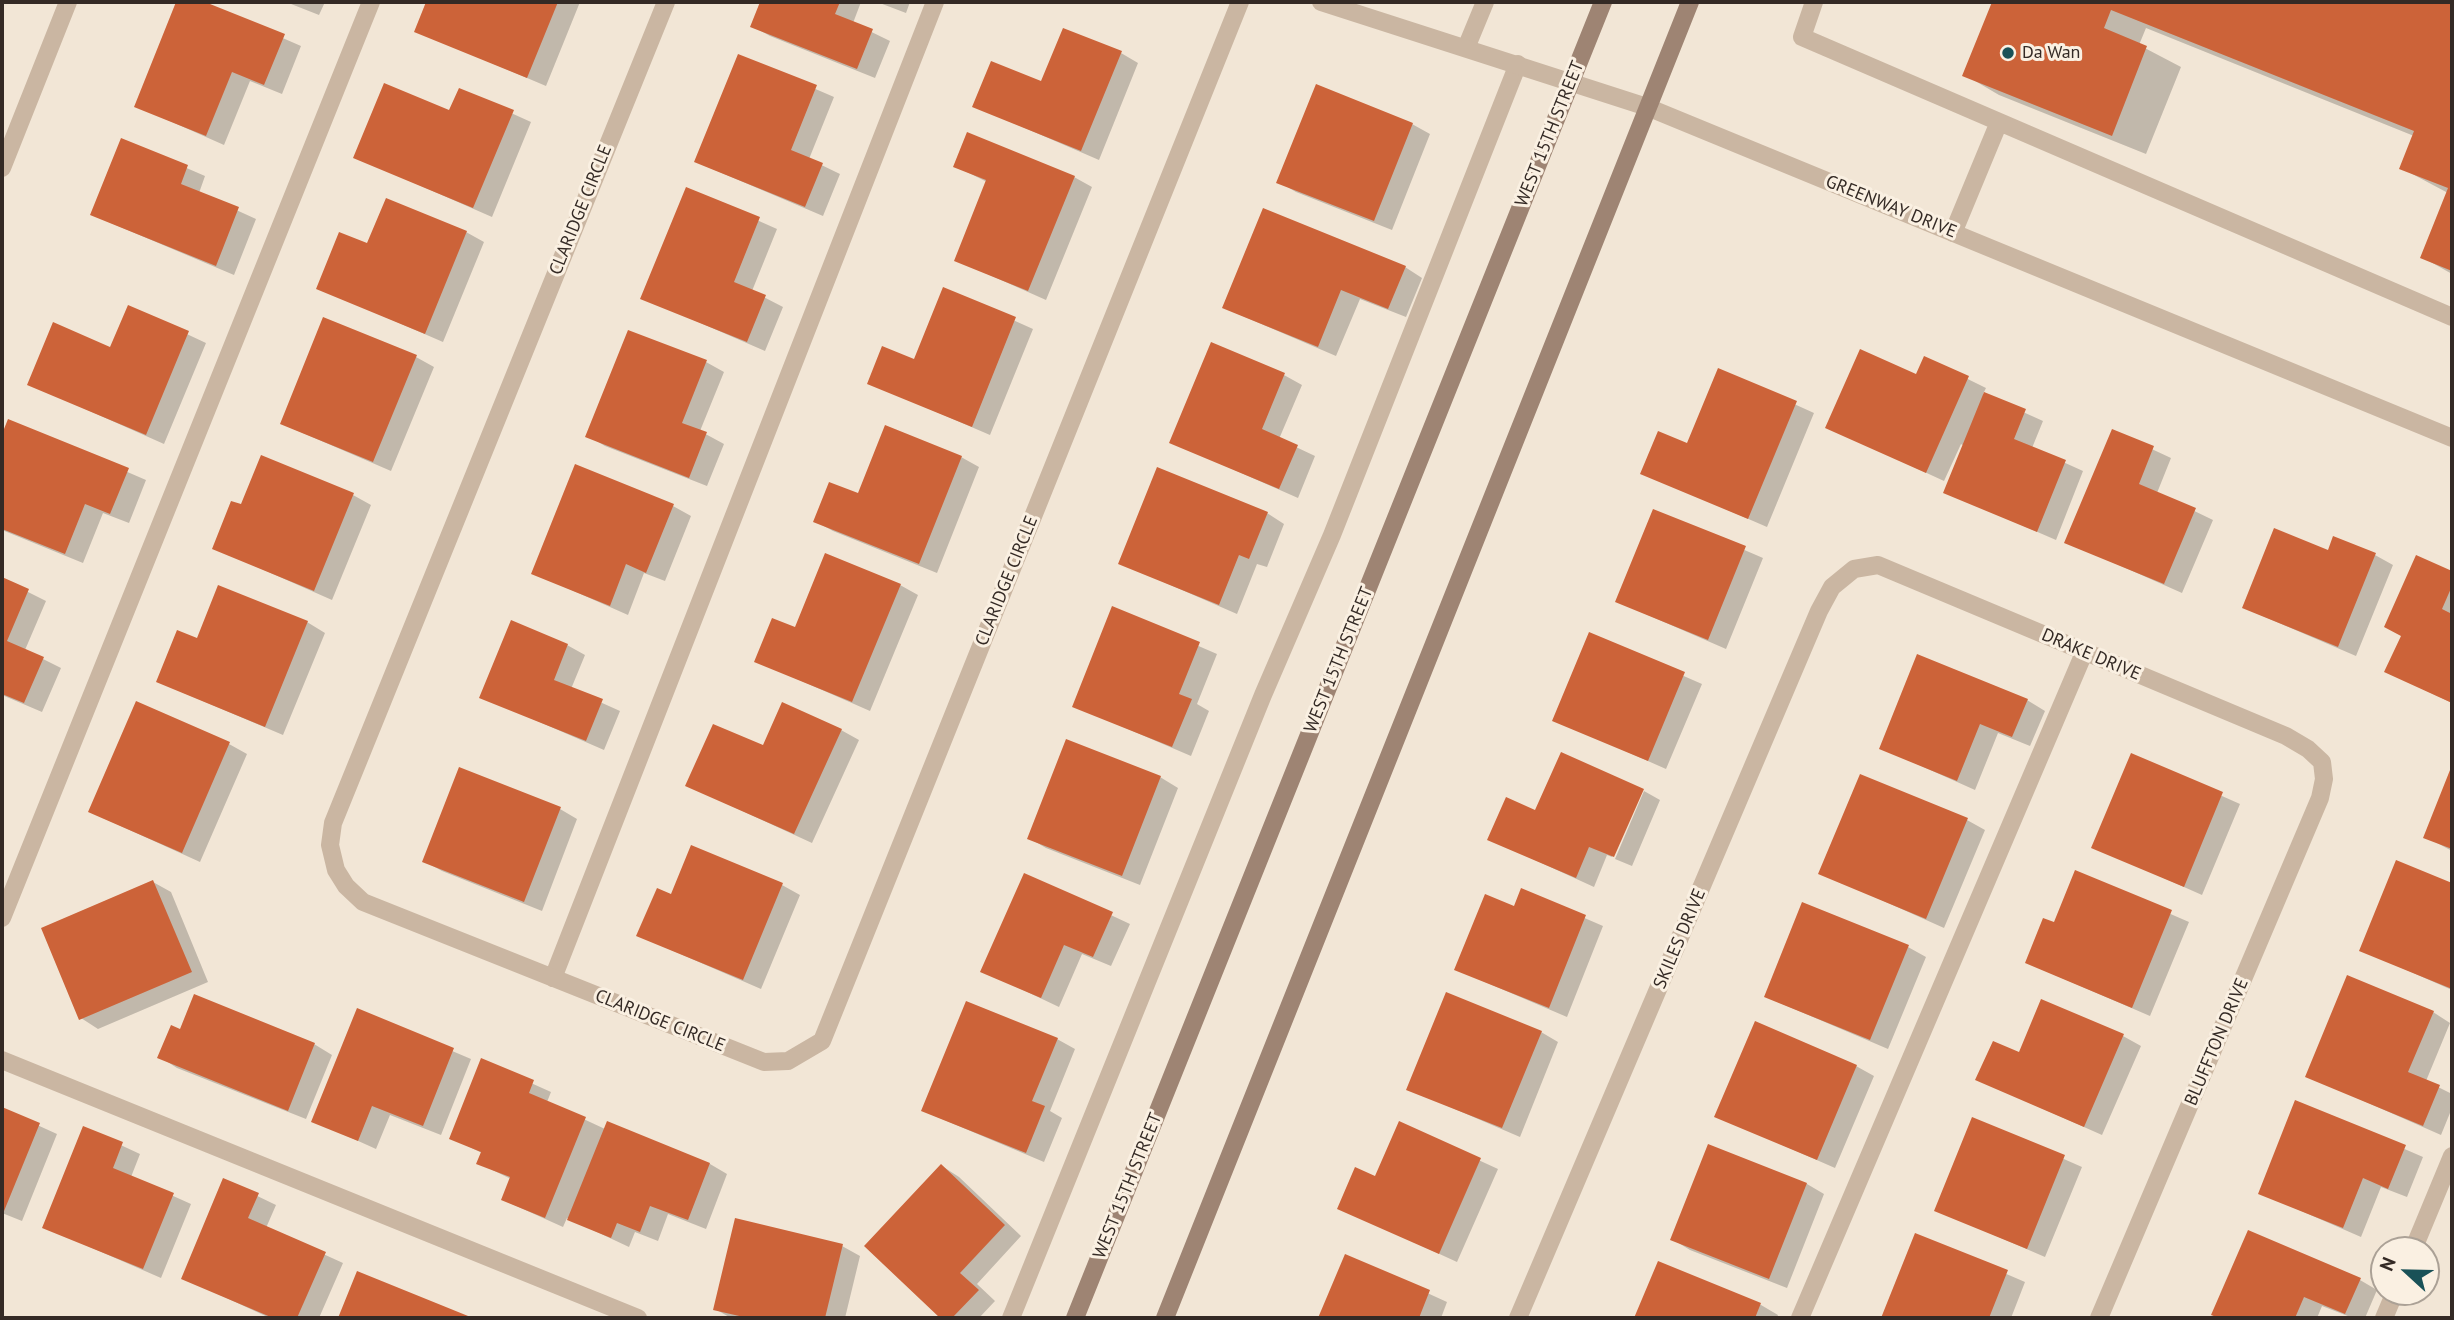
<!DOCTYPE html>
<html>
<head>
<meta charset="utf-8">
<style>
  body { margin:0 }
  #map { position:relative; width:2454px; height:1320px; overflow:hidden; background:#f2e6d6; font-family:"PT Sans",sans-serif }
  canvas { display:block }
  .frame { position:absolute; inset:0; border:4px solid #342a25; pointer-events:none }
  .north { position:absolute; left:2370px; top:1236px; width:70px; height:70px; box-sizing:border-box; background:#faf0e2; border:2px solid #aba196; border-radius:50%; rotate:292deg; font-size:19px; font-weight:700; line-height:28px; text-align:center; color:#342a25 }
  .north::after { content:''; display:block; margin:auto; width:24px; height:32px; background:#195157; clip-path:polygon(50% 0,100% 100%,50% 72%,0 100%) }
</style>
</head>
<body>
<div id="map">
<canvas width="2454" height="1320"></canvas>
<div class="frame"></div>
<div class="north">N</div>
</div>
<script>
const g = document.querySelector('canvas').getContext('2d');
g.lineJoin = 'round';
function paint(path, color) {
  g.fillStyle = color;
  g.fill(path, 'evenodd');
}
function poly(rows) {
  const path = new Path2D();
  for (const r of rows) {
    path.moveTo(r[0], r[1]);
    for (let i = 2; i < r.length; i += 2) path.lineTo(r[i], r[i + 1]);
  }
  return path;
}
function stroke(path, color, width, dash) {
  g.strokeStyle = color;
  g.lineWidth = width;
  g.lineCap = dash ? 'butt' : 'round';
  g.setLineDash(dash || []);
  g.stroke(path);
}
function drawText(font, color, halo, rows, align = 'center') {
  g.font = font + ' "PT Sans",sans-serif';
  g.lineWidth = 6;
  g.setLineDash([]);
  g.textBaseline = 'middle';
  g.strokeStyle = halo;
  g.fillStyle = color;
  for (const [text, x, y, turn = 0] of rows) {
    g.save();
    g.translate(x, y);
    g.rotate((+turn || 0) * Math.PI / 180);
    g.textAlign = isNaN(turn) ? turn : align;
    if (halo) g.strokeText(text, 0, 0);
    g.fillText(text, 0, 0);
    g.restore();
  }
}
paint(poly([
  [178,2,200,2,301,46,282,94,250,81,224,145,136,106],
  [286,2,325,2,319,15],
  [428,2,462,2,470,5,471,2,580,2,546,86,416,31],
  [762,2,861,2,853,23,890,41,875,78,770,36,752,26],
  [877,2,910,2,906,13],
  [1994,2,2452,2,2452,274,2422,257,2448,193,2401,168,2414,136,2146,28,2139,45,2181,67,2146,154,1999,95,1965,75],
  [1121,53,1138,63,1099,160,974,106],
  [739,56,834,97,809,159,840,174,823,216,696,162],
  [460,90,531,122,492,217,355,157,450,113],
  [1412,124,1430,134,1392,230,1296,192,1279,182],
  [122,140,205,176,199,193,256,219,234,275,92,215],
  [955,166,1074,177,1092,187,1046,300,956,260,987,182],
  [687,189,777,229,752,291,783,307,765,351,643,298],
  [466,232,484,242,443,342,318,288,368,246],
  [1405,267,1422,278,1406,317,1360,299,1336,356,1224,308],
  [944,289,1033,329,990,435,869,383,915,361],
  [129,307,206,343,164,444,29,384,111,349],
  [416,357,434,367,391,471,282,424],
  [1925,358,1986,388,1983,394,2043,421,2032,448,2083,471,2056,540,1945,492,1964,446,1961,444,1944,481,1827,427,1917,376],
  [706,362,724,372,700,431,724,444,707,486,605,446,588,436],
  [1719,370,1814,413,1767,527,1642,473,1688,445],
  [1284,375,1302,385,1279,439,1315,456,1298,498,1171,442],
  [9,421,146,480,129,523,103,513,83,563,2,530,2,439],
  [2113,431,2171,458,2157,493,2213,520,2182,593,2067,542],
  [961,457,979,467,937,573,833,531,815,521,859,496],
  [353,495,371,505,332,600,214,548,242,507],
  [673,506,691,516,665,581,644,573,628,615,533,573],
  [1654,511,1763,558,1726,649,1618,602],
  [1267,513,1284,524,1267,567,1257,564,1237,614,1120,563],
  [2329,552,2375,555,2393,565,2356,656,2244,608],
  [2417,557,2452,573,2452,703,2387,672,2403,636],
  [2,579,46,601,25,650,61,668,42,712,2,695],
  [900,585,918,595,870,711,756,661,795,629],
  [1113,609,1217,654,1197,704,1209,711,1191,756,1074,706],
  [307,622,325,633,283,735,158,682,198,640],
  [1590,635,1702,684,1666,769,1555,720],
  [567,645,585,655,571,689,620,711,604,750,482,697],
  [2027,700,2045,711,2030,746,1998,733,1975,790,1881,748],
  [841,730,859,740,812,843,688,786,763,748],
  [229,744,247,754,200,862,90,812],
  [2132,756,2240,804,2202,895,2094,847],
  [2452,769,2452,851,2426,837],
  [1160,777,1178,788,1140,885,1046,848,1029,838],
  [1641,789,1612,857,1607,855,1594,887,1489,839,1536,813],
  [1644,791,1660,800,1632,866,1615,859],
  [560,809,577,819,542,911,442,871,424,861],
  [1967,820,1985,830,1944,928,1821,873],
  [2397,863,2452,885,2452,990,2361,950],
  [2076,873,2189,922,2150,1016,2027,963,2055,925],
  [1025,875,1130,924,1111,966,1082,954,1059,1007,983,971],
  [153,882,171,892,208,982,98,1029,81,1018],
  [782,885,800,895,761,989,639,936,672,897],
  [1522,891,1603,926,1567,1017,1457,970,1515,908],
  [1908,947,1926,957,1888,1049,1766,997],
  [358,1011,471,1059,441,1135,390,1115,376,1149,314,1121],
  [2433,1012,2450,1023,2426,1081,2452,1094,2452,1108,2441,1135,2307,1076],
  [1541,1032,1558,1042,1520,1137,1408,1089],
  [2123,1036,2141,1046,2102,1135,1978,1080,2020,1055],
  [1057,1039,1075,1049,1050,1111,1062,1118,1044,1162,923,1111],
  [314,1044,332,1055,306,1119,177,1068,160,1057],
  [482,1061,551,1092,547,1102,605,1129,608,1123,710,1164,727,1174,706,1229,668,1214,658,1241,635,1232,629,1247,567,1218,563,1227,503,1200,511,1179,478,1163,482,1153,451,1138],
  [1856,1066,1874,1076,1835,1168,1716,1116],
  [2296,1102,2423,1157,2407,1197,2381,1187,2361,1237,2260,1193],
  [2,1109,57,1134,22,1221,2,1213],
  [1973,1119,2082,1167,2045,1257,1936,1210],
  [1400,1124,1498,1169,1457,1262,1339,1208,1376,1178],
  [84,1128,140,1154,131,1177,191,1204,161,1278,44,1227],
  [1709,1146,1807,1184,1824,1194,1787,1288,1690,1250,1672,1239],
  [942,1166,959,1177,1021,1236,977,1284,995,1301,979,1318,943,1318,867,1246],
  [224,1180,276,1205,266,1228,343,1263,319,1318,270,1318,183,1278],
  [1916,1235,2025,1282,2011,1318,1883,1318],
  [842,1246,860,1256,845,1318,731,1318,715,1309],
  [1346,1256,1447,1302,1441,1318,1320,1318],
  [1659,1263,1761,1305,1778,1315,1777,1318,1636,1318],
  [358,1273,469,1318,339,1318],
  [2360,1280,2377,1290,2365,1318,2353,1318,2322,1306,2317,1318,2220,1318,2214,1314]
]), '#0003');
paint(poly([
  [176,2,205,2,285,34,264,85,232,72,206,136,134,107],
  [426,2,469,3,558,2,527,78,414,32],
  [760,2,840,2,835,14,873,29,857,69,750,27],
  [1992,2,2452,2,2452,271,2420,258,2448,188,2399,169,2414,131,2111,10,2104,28,2147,46,2112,136,1962,76],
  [1063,28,1122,51,1081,151,972,107,991,61,1041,81],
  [738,54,817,85,791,150,823,163,805,207,694,162],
  [384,83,449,110,459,88,514,110,473,208,353,158],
  [1316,84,1413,123,1374,221,1276,183],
  [967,132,1075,176,1028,291,954,261,986,180,953,167],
  [121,138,188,165,181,184,239,207,216,266,90,215],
  [686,187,760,217,734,282,766,295,747,342,640,299],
  [386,198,467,231,425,334,316,289,339,232,367,243],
  [1263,208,1406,266,1388,309,1341,290,1318,347,1222,308],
  [943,287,1016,317,972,427,867,384,882,346,914,359],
  [128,305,189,331,146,435,27,385,53,322,110,347],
  [323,317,417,355,373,462,280,424],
  [628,330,707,360,682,423,707,432,689,478,585,437],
  [1211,342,1285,373,1262,429,1298,445,1279,489,1169,443],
  [1860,349,1916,374,1924,356,1969,376,1926,473,1825,428],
  [1718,368,1797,401,1748,519,1640,474,1658,431,1687,443],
  [1984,392,2026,409,2014,439,2066,460,2037,532,1943,493],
  [8,419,129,468,110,514,85,504,65,554,2,529,2,434],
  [885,425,962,456,919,564,813,522,829,482,858,493],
  [2112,429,2154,446,2139,484,2196,508,2164,584,2064,543],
  [261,455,354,493,314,591,212,549,231,501,241,504],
  [575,464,674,504,646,573,626,564,610,606,531,574],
  [1157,467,1268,512,1249,559,1239,555,1219,605,1118,564],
  [1653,509,1746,546,1708,640,1615,602],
  [2274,528,2328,550,2333,536,2376,553,2338,647,2242,608],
  [825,553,901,584,852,702,754,662,772,618,795,627],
  [2416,555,2452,571,2452,586,2442,609,2452,614,2452,703,2384,672,2401,636,2384,627],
  [2,577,29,589,7,641,44,657,24,703,2,694],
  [218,585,308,621,265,727,156,682,177,630,197,638],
  [1112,606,1200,642,1179,694,1192,699,1172,747,1072,707],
  [511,620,568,644,554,680,603,699,586,741,479,698],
  [1589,632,1685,672,1648,761,1552,721],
  [1917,654,2028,699,2012,737,1980,724,1957,781,1879,749],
  [136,701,230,742,182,853,88,812],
  [782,702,842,729,794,834,685,786,713,724,763,745],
  [1066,739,1161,776,1122,876,1027,839],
  [1561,752,1644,789,1614,857,1589,847,1576,878,1487,840,1506,797,1535,810],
  [2131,753,2223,792,2184,887,2091,848],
  [2452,765,2452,849,2423,838],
  [459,767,561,807,524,902,422,862],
  [1860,774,1968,818,1926,919,1818,874],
  [691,845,783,883,743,980,636,936,657,888,671,894],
  [2396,860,2452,883,2452,989,2359,951],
  [2075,870,2172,910,2132,1008,2025,963,2043,918,2054,922],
  [1024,873,1113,912,1093,957,1064,945,1041,998,980,972],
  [153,880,192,972,79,1020,41,928],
  [1521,888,1586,915,1549,1008,1454,970,1485,894,1514,906],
  [1802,902,1909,945,1870,1040,1764,997],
  [2347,975,2434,1011,2408,1072,2440,1085,2423,1126,2305,1077],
  [1446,992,1542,1031,1502,1128,1406,1090],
  [194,994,315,1043,288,1111,157,1058,171,1025,180,1029],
  [2041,999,2124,1034,2084,1127,1975,1080,1993,1041,2019,1052],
  [966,1001,1058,1038,1032,1101,1045,1106,1026,1153,921,1111],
  [357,1008,454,1048,423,1126,372,1106,358,1141,311,1122],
  [1755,1021,1857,1065,1817,1160,1714,1117],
  [481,1058,534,1080,529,1093,586,1117,545,1218,501,1200,510,1177,476,1164,481,1152,449,1139],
  [2295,1100,2406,1145,2388,1189,2363,1178,2343,1228,2258,1194],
  [2,1107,40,1123,2,1216],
  [1972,1117,2065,1155,2027,1249,1934,1211],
  [607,1121,710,1163,688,1220,650,1206,640,1232,617,1223,611,1238,567,1220],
  [1399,1121,1481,1158,1439,1254,1337,1209,1355,1167,1375,1176],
  [83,1126,123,1142,113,1168,174,1193,143,1269,42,1228],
  [1708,1144,1807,1183,1769,1279,1670,1240],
  [941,1164,1005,1225,960,1273,979,1290,952,1318,940,1318,864,1246],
  [223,1178,259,1193,248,1218,326,1252,297,1318,273,1318,181,1279],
  [735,1218,843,1244,825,1318,748,1318,713,1310],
  [2248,1230,2361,1278,2345,1314,2304,1297,2295,1318,2219,1318,2211,1315],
  [1915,1233,2008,1270,1989,1318,1881,1318],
  [1345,1254,1430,1290,1419,1318,1318,1318],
  [1658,1261,1761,1303,1755,1318,1634,1318],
  [357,1271,473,1318,338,1318]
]), '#cc6339');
stroke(poly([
  [1814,2,1802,37,2452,317],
  [1466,48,1485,2],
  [1953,233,1999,122],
  [2,918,371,2],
  [553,978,935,2],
  [2,1060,638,1318],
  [2413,1250,2452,1156],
  [1011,1318,1263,695,1332,535,1518,64],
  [1800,1318,2084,653],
  [2384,1318,2395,1292]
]), '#cab6a2', 18);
stroke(poly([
  [666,2,333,823,330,845,336,870,346,886,363,902,764,1062,788,1061,822,1041,1240,2],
  [1321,2,1647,107,2452,438],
  [2,168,68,2],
  [1518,1318,1819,611,1832,587,1854,569,1878,565,2286,736,2308,749,2322,762,2324,779,2320,798,2099,1318]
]), '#cab6a2', 18);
stroke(poly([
  [1075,1318,1603,2],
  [1165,1318,1690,2]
]), '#9e8473', 18);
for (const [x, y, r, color] of [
  [2008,53,7,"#195157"]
]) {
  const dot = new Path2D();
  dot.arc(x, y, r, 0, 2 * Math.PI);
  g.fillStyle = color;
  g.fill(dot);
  stroke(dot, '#faf0e2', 2.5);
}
drawText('18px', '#342a25', '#faf0e2', [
  ["Da Wan",2022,53]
], 'left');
drawText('18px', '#342a25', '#faf0e2', [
  ["WEST 15TH STREET",1550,134,-68],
  ["GREENWAY DRIVE",1891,207,22],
  ["CLARIDGE CIRCLE",581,210,-68],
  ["CLARIDGE CIRCLE",1007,581,-68],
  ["DRAKE DRIVE",2091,655,23],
  ["WEST 15TH STREET",1339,660,-68],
  ["SKILES DRIVE",1680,939,-67],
  ["CLARIDGE CIRCLE",660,1021,22],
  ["BLUFFTON DRIVE",2217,1042,-67],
  ["WEST 15TH STREET",1128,1186,-68]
]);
</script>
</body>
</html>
